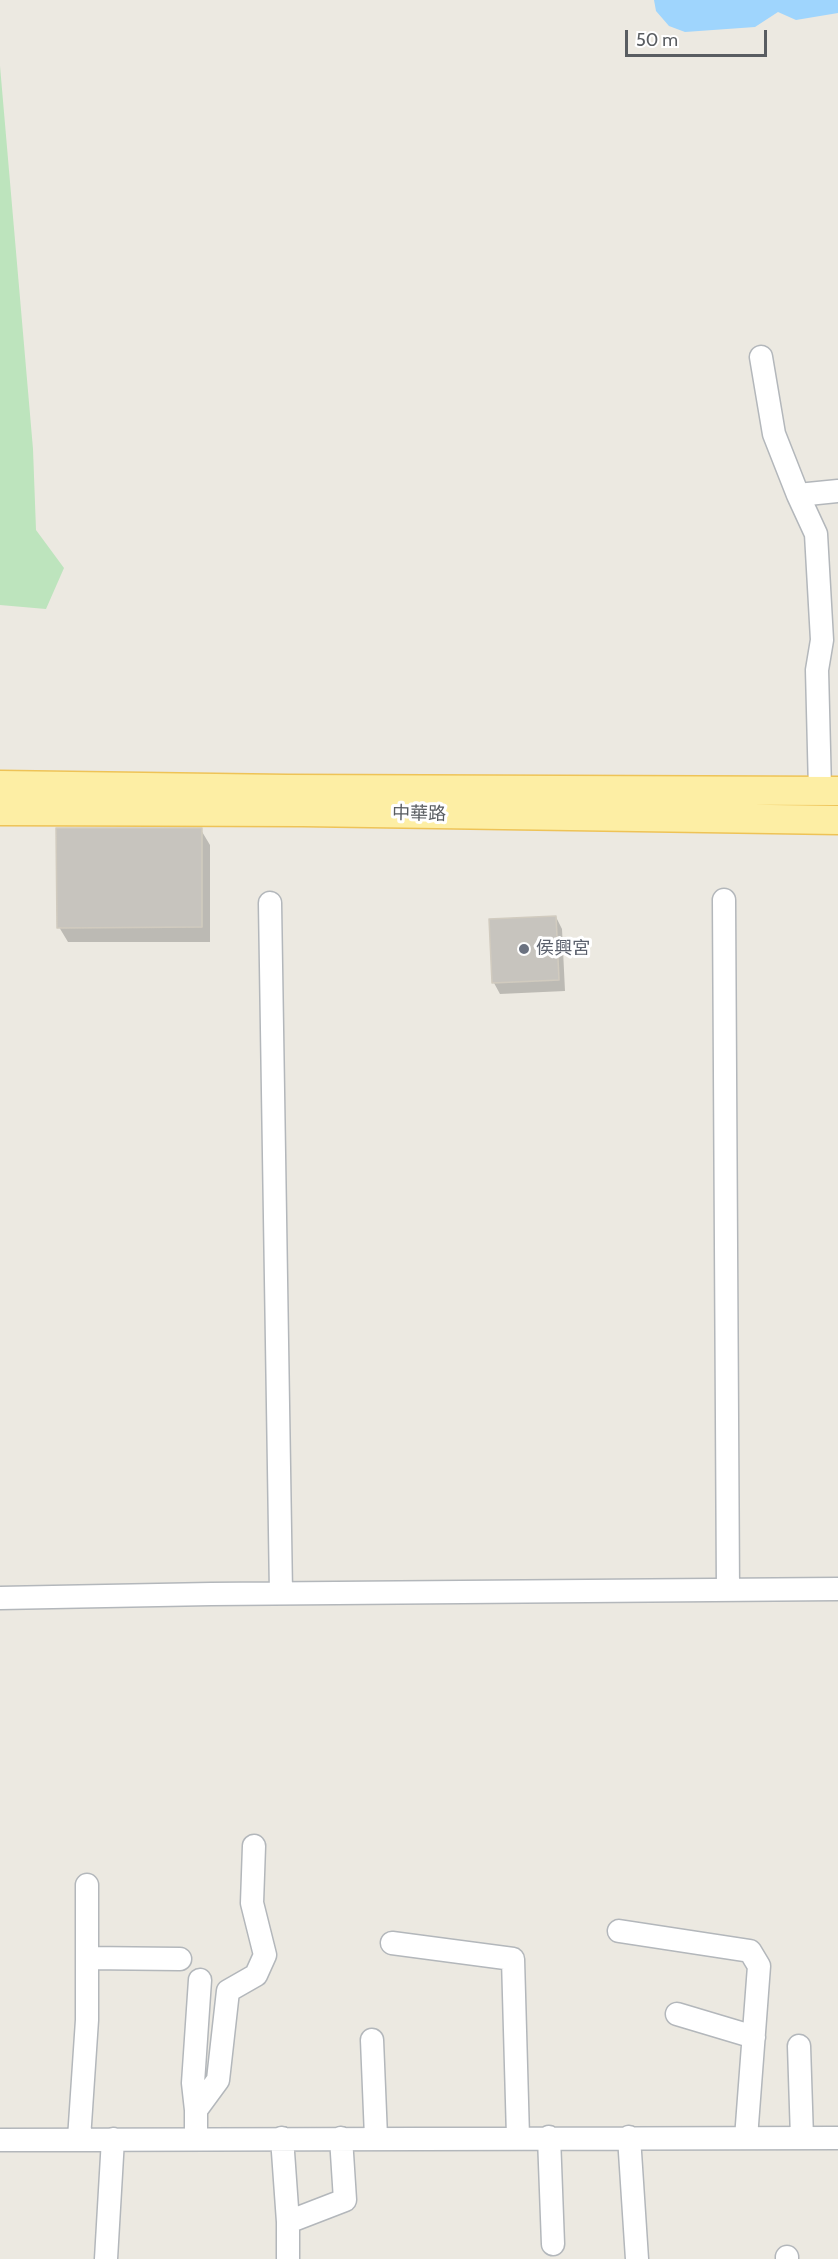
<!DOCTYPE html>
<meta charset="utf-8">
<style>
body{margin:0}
#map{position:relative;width:838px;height:2259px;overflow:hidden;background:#ece9e1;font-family:Cabin,sans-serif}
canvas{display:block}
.scale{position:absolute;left:625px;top:30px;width:142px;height:27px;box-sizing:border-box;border:3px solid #595d61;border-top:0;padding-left:8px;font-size:18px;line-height:21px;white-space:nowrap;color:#595d61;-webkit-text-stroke:4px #fff;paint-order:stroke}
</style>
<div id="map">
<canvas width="838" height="2259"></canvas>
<div class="scale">50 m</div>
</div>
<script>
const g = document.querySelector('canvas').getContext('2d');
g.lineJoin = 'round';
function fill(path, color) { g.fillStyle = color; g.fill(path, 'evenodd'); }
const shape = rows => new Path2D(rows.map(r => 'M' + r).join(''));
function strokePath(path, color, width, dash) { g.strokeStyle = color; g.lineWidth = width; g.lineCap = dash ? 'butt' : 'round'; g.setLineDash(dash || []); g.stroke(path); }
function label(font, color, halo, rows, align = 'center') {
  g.font = font + ' Cabin,"Noto Sans TC",sans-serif'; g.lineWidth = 6; g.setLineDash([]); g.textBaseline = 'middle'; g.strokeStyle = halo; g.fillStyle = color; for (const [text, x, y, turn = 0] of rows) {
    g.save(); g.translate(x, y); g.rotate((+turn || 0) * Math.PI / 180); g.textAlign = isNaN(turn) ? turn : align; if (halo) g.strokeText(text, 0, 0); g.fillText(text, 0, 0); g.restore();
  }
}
const green = shape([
 [0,66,33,449,36,530,64,568,46,609,0,605]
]);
const water = shape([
 [654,0,838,0,838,13,796,20,778,12,755,27,685,32,669,26,656,11]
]);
const shadow = shape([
 [201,830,210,845,210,942,68,942,59,927],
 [556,917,562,929,565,991,500,994,494,983]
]);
const building = shape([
 [56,828,202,828,202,927,57,928,56,828],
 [556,916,559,980,492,983,489,919,556,916]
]);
const minor = shape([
 [761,357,774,434,798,495],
 [820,790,817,670,822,640,816,534,798,495,838,491],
 [724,900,728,1590],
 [270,903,281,1593],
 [0,1598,211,1594,838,1589],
 [619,1931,750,1951,759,1966,746,2138],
 [392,1943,513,1959,518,2137],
 [87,1958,180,1959],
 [677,2014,754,2037],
 [372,2040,376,2137],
 [799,2046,802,2138],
 [196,2110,193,2083,200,1980],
 [196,2137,196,2110,218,2080,228,1991,256,1975,265,1955,252,1903,254,1846],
 [549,2137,553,2244],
 [629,2137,637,2259],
 [282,2138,288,2222],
 [79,2139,87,2020,87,1885],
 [0,2140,838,2138],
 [787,2257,787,2259],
 [106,2259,113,2139],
 [288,2259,288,2222,345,2200,341,2138]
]);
const major = shape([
 [0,785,287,789,838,791],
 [0,811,303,812,838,820]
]);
const markers = [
 [524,949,6,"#6b7280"]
];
const streetNames = [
 ["中華路",419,814,1]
];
const worshipNames = [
 ["侯興宮",536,949]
];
fill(green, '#bde4bd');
fill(water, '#9fd5fd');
fill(shadow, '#0003');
fill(building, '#c7c4be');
strokePath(building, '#d1cbbf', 1.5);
strokePath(minor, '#b3b7bb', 25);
strokePath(major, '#eec357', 31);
strokePath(minor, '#fff', 22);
strokePath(major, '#fdeea4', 28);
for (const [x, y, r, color] of markers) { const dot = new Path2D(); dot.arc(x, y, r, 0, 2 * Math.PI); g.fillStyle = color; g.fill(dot); strokePath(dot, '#fff', 2); }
label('18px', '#595d61', '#fff', streetNames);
label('18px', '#5b616d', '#fff', worshipNames, 'left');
</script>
